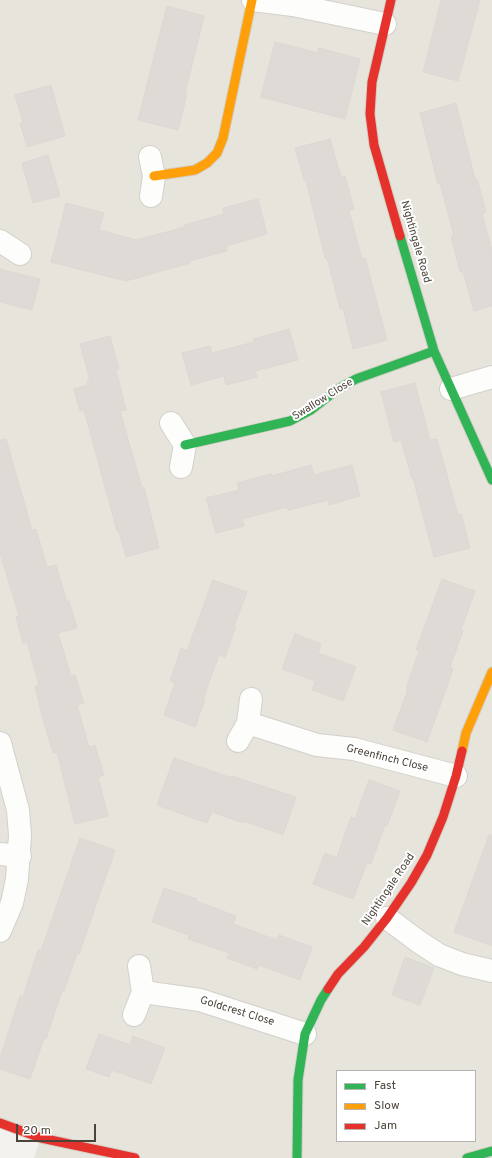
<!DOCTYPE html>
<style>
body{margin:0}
#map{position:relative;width:492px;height:1158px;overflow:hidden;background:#f4f2ee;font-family:Overpass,sans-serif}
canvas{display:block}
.legend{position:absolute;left:336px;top:1070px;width:140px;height:72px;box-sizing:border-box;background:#fff;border:1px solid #b7b4b0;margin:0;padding:5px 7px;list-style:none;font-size:12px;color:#4b4439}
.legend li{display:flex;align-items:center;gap:8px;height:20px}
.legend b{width:20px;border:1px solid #b7b4b0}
.scale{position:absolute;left:16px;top:1124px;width:80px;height:18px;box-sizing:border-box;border:2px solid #4b4439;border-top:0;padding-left:5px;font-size:12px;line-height:14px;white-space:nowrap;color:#4b4439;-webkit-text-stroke:3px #fff;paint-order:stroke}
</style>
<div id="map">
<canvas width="492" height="1158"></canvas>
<ul class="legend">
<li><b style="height:5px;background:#30b455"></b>Fast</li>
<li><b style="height:5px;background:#ff9f0a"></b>Slow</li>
<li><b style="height:5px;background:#e5322d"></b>Jam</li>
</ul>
<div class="scale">20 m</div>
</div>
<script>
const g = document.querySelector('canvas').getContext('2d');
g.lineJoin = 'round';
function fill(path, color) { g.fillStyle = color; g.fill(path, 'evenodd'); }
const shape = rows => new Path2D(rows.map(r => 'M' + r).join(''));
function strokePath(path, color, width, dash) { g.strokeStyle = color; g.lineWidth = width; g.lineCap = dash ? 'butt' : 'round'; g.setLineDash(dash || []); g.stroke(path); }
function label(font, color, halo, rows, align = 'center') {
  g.font = font + ' Overpass,sans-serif'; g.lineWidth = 4; g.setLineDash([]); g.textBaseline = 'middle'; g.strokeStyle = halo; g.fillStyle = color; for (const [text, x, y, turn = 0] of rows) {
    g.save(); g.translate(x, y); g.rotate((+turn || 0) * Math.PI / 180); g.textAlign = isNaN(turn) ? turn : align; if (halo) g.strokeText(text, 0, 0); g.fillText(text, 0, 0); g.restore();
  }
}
const residential = shape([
 [0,0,492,0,492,1158,34,1158,41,1138,0,1123],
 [337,1071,475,1071,475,1141,337,1141]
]);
const building = shape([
 [441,0,480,0,458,81,423,72,441,0],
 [167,6,204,16,185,94,187,94,178,130,138,120,167,6],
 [275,42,318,53,319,48,360,59,345,119,261,97,275,42],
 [51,85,65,136,27,147,20,123,23,122,15,95,51,85],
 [456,103,475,179,477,179,486,212,482,214,492,250,492,306,474,311,463,271,460,272,451,236,454,236,440,183,438,184,420,113,456,103],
 [330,139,341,177,345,176,354,209,349,211,362,259,365,258,387,340,353,349,343,308,340,309,327,258,325,258,306,180,304,180,295,148,330,139],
 [48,155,60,196,33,203,22,163,48,155],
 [258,199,267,234,226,246,227,251,189,261,190,263,126,281,51,262,66,203,104,213,99,230,137,240,185,227,184,225,224,214,223,208,258,199],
 [0,269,40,279,32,310,0,302,0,269],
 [289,329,298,360,255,371,257,377,226,385,224,376,191,385,182,353,210,346,212,353,254,342,253,339,289,329],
 [110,336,119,369,116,370,126,410,120,411,142,488,144,487,159,548,126,557,119,531,117,531,84,410,80,411,74,389,88,385,87,381,90,380,80,344,110,336],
 [415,383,430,440,437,439,458,515,461,514,470,548,434,557,413,478,412,479,401,440,394,442,381,392,415,383],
 [6,439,32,530,36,529,47,567,56,565,67,602,69,601,77,628,58,633,71,676,75,675,84,703,77,705,89,747,95,745,104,775,98,777,108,816,75,824,57,752,53,753,43,719,35,686,39,685,27,642,23,643,16,617,19,616,0,553,0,440,6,439],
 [311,465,314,475,352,465,360,496,329,505,328,500,288,510,287,507,242,519,244,526,216,533,206,498,239,490,237,483,271,474,272,476,311,465],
 [442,579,475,591,461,630,463,631,450,667,453,669,427,742,393,730,408,689,406,689,419,651,416,650,442,579],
 [213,580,247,592,234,626,236,626,225,657,219,655,203,699,205,699,195,727,164,715,175,683,170,681,181,648,187,651,213,580],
 [295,634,321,644,318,653,356,667,343,701,312,690,315,681,282,669,295,634],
 [174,758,232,778,232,776,296,797,283,835,244,821,243,823,212,812,207,823,157,805,174,758],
 [369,780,400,791,387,826,385,825,371,864,367,863,353,899,313,884,325,853,337,857,351,817,355,819,369,780],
 [489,835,492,835,492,946,454,932,489,835],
 [80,838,115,850,79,954,77,953,64,991,62,991,46,1039,44,1038,30,1079,0,1069,0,1058,20,996,23,997,38,950,41,951,80,838],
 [164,888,197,899,196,901,236,916,233,924,277,940,279,935,312,947,300,980,259,965,257,969,227,958,229,953,188,939,189,935,152,922,164,888],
 [405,957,434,968,420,1005,392,995,405,957],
 [99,1034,130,1045,133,1036,165,1048,151,1084,112,1070,109,1077,86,1069,99,1034]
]);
const street = shape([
 [253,0,293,5,385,24],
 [150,157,154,176,151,196],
 [0,241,20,254],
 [451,389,492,377],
 [171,423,185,445,181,467],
 [248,723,317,745,354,749,456,776],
 [238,741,248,723,251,699],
 [0,743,18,810,20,835,17,879,12,903,0,931],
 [0,854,20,856],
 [387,918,419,942,439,955,462,964,492,971],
 [143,992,200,1000,305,1034],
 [134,1015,143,992,139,966]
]);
const fast = shape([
 [400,236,434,351,492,480],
 [185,445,290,421,311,410,338,389,356,379,434,351],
 [297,1158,298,1080,305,1034,321,1000,328,989],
 [467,1158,492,1151]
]);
const slow = shape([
 [154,176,195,170,207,163,217,153,223,138,252,0],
 [462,751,466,733,492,672]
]);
const jam = shape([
 [391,0,372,82,370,114,374,145,400,236],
 [328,989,338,974,364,947,387,918,411,883,427,855,443,817,456,776,462,751],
 [0,1123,41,1138,135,1158]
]);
const streetNames = [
 ["Nightingale Road",415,242,74],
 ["Swallow Close",323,400,-32],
 ["Greenfinch Close",387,759,14],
 ["Nightingale Road",389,890,-56],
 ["Goldcrest Close",237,1012,17]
];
fill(residential, '#e7e4dc');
fill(building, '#dedbd6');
strokePath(building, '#dcd9d4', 1);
strokePath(street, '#d2d0cb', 24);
strokePath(fast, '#d3cfc5', 11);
strokePath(slow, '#d3cfc5', 11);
strokePath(jam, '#d3cfc5', 11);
strokePath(street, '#fdfdfc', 22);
strokePath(fast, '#30b455', 9);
strokePath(slow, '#ff9f0a', 9);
strokePath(jam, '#e5322d', 9);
label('11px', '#4b4439', '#fff', streetNames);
</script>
